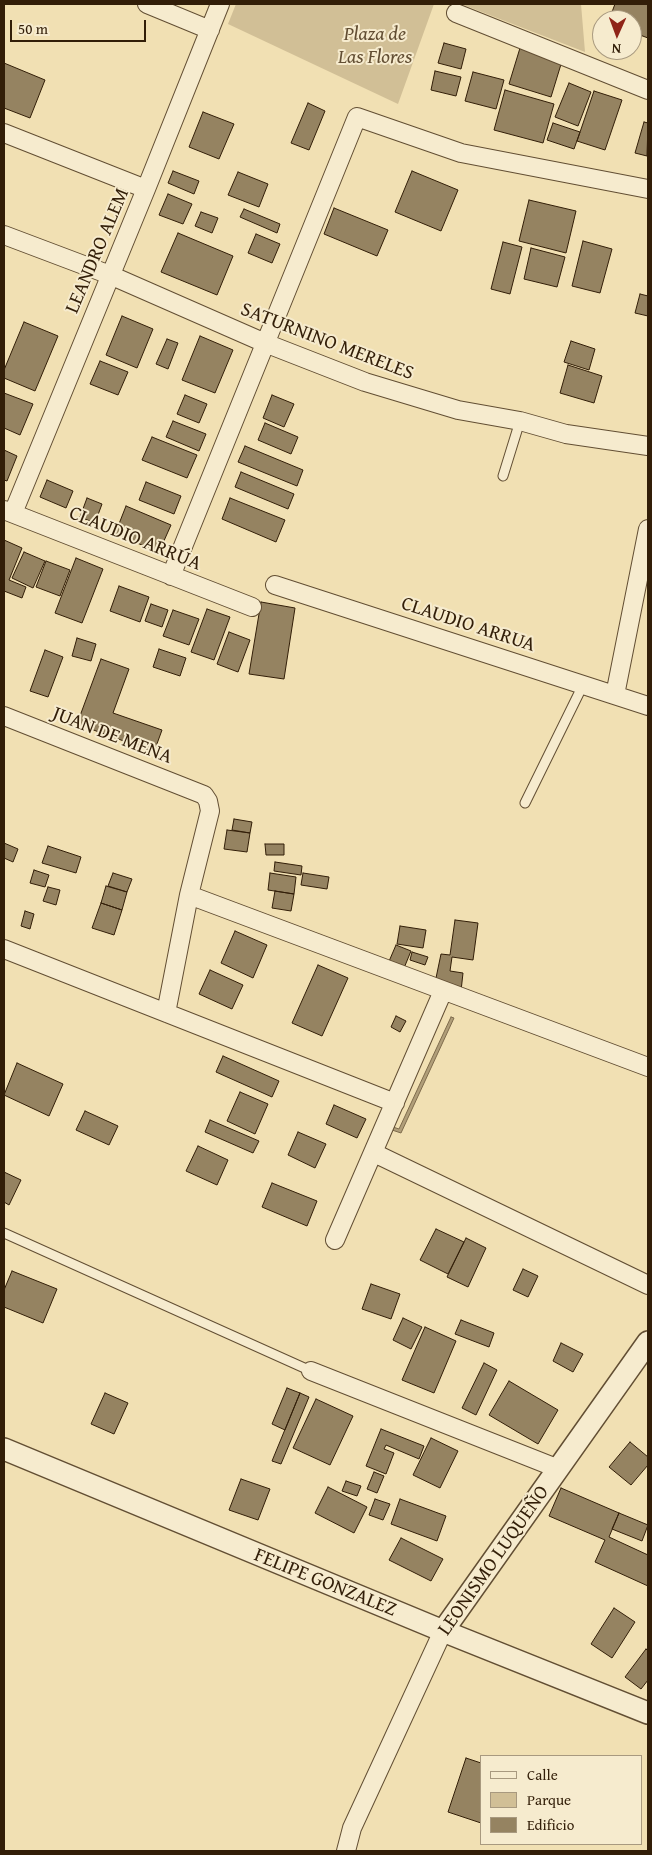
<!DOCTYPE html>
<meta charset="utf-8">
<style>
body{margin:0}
#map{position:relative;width:652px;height:1855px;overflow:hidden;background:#f1e0b3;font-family:"Gentium Book Plus",serif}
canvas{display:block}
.frame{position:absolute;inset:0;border:5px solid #321e08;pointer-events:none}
.legend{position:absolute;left:480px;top:1755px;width:162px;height:90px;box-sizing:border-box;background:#f6ebce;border:1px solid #a8997f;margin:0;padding:6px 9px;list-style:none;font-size:15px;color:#321e08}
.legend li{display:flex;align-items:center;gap:10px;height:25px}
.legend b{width:25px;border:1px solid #a8997f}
.north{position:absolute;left:592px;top:10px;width:50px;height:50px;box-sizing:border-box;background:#f6ebce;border:1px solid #a8997f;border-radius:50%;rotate:182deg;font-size:14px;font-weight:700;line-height:20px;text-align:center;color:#321e08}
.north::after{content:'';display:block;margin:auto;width:18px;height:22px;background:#8f2418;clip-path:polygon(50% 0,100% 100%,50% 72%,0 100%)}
.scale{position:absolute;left:10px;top:20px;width:136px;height:22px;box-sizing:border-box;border:2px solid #321e08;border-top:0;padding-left:6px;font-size:15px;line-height:18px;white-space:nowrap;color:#321e08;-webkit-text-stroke:4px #f6ebce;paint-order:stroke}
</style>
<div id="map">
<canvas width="652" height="1855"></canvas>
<div class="frame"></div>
<ul class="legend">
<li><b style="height:6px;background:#f6ebce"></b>Calle</li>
<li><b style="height:14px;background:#d1bf96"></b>Parque</li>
<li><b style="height:14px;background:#958361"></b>Edificio</li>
</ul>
<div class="north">N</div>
<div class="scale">50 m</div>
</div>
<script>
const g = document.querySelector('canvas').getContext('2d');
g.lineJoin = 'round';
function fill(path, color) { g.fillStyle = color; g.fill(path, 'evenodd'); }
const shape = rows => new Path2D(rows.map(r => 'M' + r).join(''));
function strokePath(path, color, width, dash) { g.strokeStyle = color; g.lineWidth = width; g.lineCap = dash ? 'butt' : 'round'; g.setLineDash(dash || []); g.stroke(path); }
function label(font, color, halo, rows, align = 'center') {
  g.font = font + ' "Gentium Book Plus",serif'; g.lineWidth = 4; g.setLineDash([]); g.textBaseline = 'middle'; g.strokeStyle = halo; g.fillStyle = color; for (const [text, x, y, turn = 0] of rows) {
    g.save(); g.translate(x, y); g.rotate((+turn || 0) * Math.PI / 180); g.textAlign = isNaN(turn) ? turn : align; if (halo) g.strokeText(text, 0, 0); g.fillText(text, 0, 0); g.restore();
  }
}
const green = shape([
 [236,4,434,4,398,104,228,24],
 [461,4,581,4,585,52]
]);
const water = shape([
 [451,1017,454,1018,401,1133,392,1130,393,1127,399,1129,451,1017]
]);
const building = shape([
 [615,4,648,4,648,38,632,32,632,20,609,20,615,4],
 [444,43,466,49,461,69,438,63,444,43],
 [520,48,562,61,551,97,509,84,520,48],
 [4,63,45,80,30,118,4,108,4,63],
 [435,71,461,77,456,96,431,90,435,71],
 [473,72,504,80,496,109,465,101,473,72],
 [569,83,591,92,578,126,555,117,569,83],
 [505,90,554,104,543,143,494,130,505,90],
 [594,91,622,100,605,150,577,141,594,91],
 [308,103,325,111,309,150,291,143,308,103],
 [203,112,234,124,219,159,189,147,203,112],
 [644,122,648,123,647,156,635,153,644,122],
 [553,123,580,132,574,149,547,140,553,123],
 [173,171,199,181,194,194,168,183,173,171],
 [412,171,458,190,441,231,395,212,412,171],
 [238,172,268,184,259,207,228,195,238,172],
 [168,194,192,204,183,224,159,215,168,194],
 [529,200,576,211,566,253,519,241,529,200],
 [334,208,388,230,377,256,324,234,334,208],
 [244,209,280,224,277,233,240,217,244,209],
 [201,212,218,218,212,233,195,226,201,212],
 [178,233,233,256,217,295,161,272,178,233],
 [256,234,280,244,272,263,248,253,256,234],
 [583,241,612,249,600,293,572,286,583,241],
 [503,242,522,247,510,294,491,289,503,242],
 [531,248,565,257,557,287,524,279,531,248],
 [640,294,648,296,648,316,635,313,640,294],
 [122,316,153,329,137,368,106,355,122,316],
 [24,322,58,336,35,391,4,378,4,370,24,322],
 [200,336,233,350,215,393,182,380,200,336],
 [167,339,178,343,168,369,156,364,167,339],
 [571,341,595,349,589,370,564,362,571,341],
 [100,361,128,372,118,395,90,384,100,361],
 [568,365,602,376,594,403,560,393,568,365],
 [4,393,33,404,20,435,4,428,4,393],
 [185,395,207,404,199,423,177,414,185,395],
 [272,395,294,404,284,427,263,418,272,395],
 [173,421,206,434,199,451,166,437,173,421],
 [265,423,298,437,291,454,258,440,265,423],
 [152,437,197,455,187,478,142,460,152,437],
 [245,446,303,470,297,486,238,462,245,446],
 [4,450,17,456,7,481,4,480,4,450],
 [241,472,294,494,288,509,235,487,241,472],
 [47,480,73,491,66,508,40,497,47,480],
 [146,482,181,496,174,514,139,500,146,482],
 [87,498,102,504,95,523,80,517,87,498],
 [230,498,285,520,276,542,222,519,230,498],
 [126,506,171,525,159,552,115,534,126,506],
 [4,540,22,548,9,580,26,587,22,598,4,591,4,593,4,540],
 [24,552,45,561,33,588,12,578,24,552],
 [76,558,103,569,82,623,55,613,76,558],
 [46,561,70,570,60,596,36,587,46,561],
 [119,586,149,597,140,622,110,611,119,586],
 [261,602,295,608,284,679,249,674,261,602],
 [151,604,168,610,162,627,145,621,151,604],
 [207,609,230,617,214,660,191,652,207,609],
 [173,610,199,619,189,645,163,636,173,610],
 [229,632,250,640,238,672,217,664,229,632],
 [77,638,96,644,91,661,72,656,77,638],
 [159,649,186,658,180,676,153,667,159,649],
 [45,650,63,657,48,697,30,691,45,650],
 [101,659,129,669,113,713,162,730,154,752,77,724,101,659],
 [234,819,252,822,250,833,232,830,234,819],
 [227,830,250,833,247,852,224,849,227,830],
 [4,843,18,849,13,862,4,858,4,843],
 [265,844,284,844,284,855,266,855,265,844],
 [48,846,81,857,76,873,42,863,48,846],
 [275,862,302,866,301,875,274,871,275,862],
 [34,870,49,875,45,887,30,883,34,870],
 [113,873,132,879,127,892,108,886,113,873],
 [270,873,296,877,294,894,268,890,270,873],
 [303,873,329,877,327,889,301,885,303,873],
 [106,886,127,892,122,910,101,903,106,886],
 [48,887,60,890,56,905,43,901,48,887],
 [275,891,294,894,291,911,272,908,275,891],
 [101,903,122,910,114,935,92,928,101,903],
 [25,911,34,914,30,929,21,926,25,911],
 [455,920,478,923,473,960,452,957,450,971,463,973,461,991,436,978,441,954,450,955,455,920],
 [400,926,426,930,423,948,397,944,400,926],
 [235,931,267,945,253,978,221,963,235,931],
 [396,945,411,951,402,973,387,966,396,945],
 [412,952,428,957,425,965,410,960,412,952],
 [318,965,348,978,322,1036,292,1023,318,965],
 [210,970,243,985,232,1009,199,994,210,970],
 [396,1016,406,1021,400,1032,391,1027,396,1016],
 [223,1056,279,1081,272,1097,216,1072,223,1056],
 [17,1063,63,1084,49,1116,4,1095,17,1063],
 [240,1092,268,1104,255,1134,227,1121,240,1092],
 [334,1105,366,1119,357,1138,326,1124,334,1105],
 [85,1111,118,1126,109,1145,76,1130,85,1111],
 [210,1120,259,1141,253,1153,205,1132,210,1120],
 [298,1132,326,1144,315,1168,288,1155,298,1132],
 [198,1146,228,1160,217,1185,186,1171,198,1146],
 [4,1172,21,1180,9,1205,4,1202,4,1172],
 [272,1183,317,1201,307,1226,262,1207,272,1183],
 [436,1229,464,1242,448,1274,420,1260,436,1229],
 [466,1238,486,1248,468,1287,447,1277,466,1238],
 [523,1269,538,1276,528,1297,513,1290,523,1269],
 [12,1271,57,1289,43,1323,4,1307,4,1290,12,1271],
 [371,1284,400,1294,391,1319,362,1309,371,1284],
 [403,1318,422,1327,411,1349,393,1340,403,1318],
 [461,1320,494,1333,489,1347,455,1334,461,1320],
 [425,1327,456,1341,434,1393,402,1380,425,1327],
 [561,1343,583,1354,573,1372,553,1361,561,1343],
 [484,1363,497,1370,476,1415,462,1408,484,1363],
 [509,1381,558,1410,538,1444,489,1415,509,1381],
 [287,1388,300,1393,285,1430,272,1424,287,1388],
 [105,1393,128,1403,114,1434,91,1424,105,1393],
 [300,1393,309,1397,281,1464,272,1461,300,1393],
 [316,1399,353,1416,330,1465,293,1448,316,1399],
 [381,1429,424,1446,419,1459,386,1445,384,1449,394,1453,386,1474,366,1466,381,1429],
 [431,1438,458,1451,440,1488,413,1475,431,1438],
 [630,1442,648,1457,648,1465,631,1485,609,1467,630,1442],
 [374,1472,384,1476,377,1493,367,1489,374,1472],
 [241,1479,270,1489,258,1520,229,1510,241,1479],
 [346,1481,361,1486,357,1496,342,1491,346,1481],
 [328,1487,367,1507,354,1533,315,1513,328,1487],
 [561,1488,619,1513,609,1537,648,1555,648,1586,595,1562,605,1540,549,1516,561,1488],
 [375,1499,390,1504,383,1520,369,1515,375,1499],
 [400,1499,446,1516,437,1541,391,1524,400,1499],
 [619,1513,648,1525,642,1541,612,1529,619,1513],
 [401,1538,443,1559,431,1581,389,1560,401,1538],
 [614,1608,635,1622,612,1658,591,1644,614,1608],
 [646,1649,648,1651,648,1680,641,1689,625,1677,646,1649],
 [466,1758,481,1763,481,1823,448,1812,466,1758]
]);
const service = shape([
 [503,476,520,421],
 [525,803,583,685],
 [4,1233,311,1371]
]);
const minor = shape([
 [147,4,210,30],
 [456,13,648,90],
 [4,133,146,189],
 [4,235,110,275,265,343,365,382,458,410,520,421,566,434,648,446],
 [4,510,252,607],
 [13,513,146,189,220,4],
 [171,576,357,117,461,153,648,189],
 [275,585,648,706],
 [615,695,648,529],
 [4,716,204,795,208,801,210,811,189,895,166,1013],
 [189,895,648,1067],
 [4,949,395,1103],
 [374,1153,648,1285],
 [335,1240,443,991],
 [311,1371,559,1469],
 [346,1851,352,1828,443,1631]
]);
const tertiary = shape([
 [4,1449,443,1631,648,1713],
 [443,1631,648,1342]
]);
const parkNames = [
 ["Plaza de",375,35],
 ["Las Flores",375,58]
];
const streetNames = [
 ["LEANDRO ALEM",98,251,-67],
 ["SATURNINO MERELES",327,342,21],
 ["CLAUDIO ARRÚA",135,539,22],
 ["CLAUDIO ARRUA",468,625,18],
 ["JUAN DE MENA",112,736,21],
 ["LEONISMO LUQUEÑO",494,1561,-55],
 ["FELIPE GONZALEZ",325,1583,22]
];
fill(green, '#d1bf96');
fill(water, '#b09e79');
strokePath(water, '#7e6b4c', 1);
fill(building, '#958361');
strokePath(building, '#321e08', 1);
strokePath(service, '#624e33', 11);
strokePath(minor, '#624e33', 20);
strokePath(tertiary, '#624e33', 24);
strokePath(service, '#f6ebce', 9);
strokePath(minor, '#f6ebce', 18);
strokePath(tertiary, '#f6ebce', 21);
label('italic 20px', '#624e33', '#f6ebce', parkNames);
label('20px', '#321e08', '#f6ebce', streetNames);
</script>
